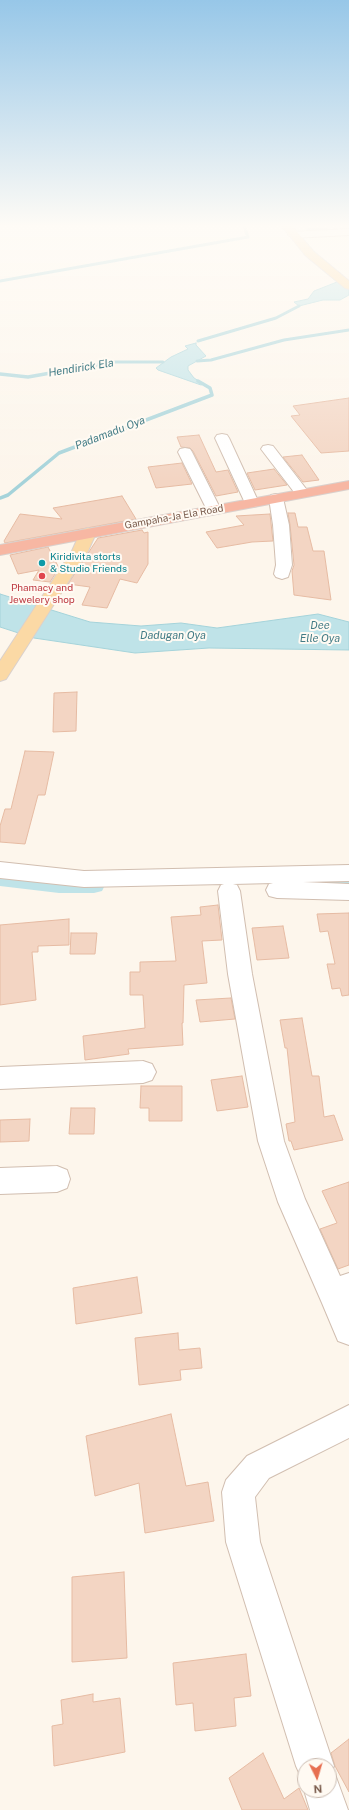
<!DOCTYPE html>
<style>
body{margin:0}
#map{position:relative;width:349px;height:1810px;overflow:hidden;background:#fdf6ec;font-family:"Public Sans",sans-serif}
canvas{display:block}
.north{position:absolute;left:297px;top:1758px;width:40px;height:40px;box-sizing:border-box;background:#fffaf3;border:1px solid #cabbb1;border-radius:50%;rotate:175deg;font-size:11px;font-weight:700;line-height:16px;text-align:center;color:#7a5c4d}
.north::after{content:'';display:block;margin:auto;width:14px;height:18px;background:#e76f51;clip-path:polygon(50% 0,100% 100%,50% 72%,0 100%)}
</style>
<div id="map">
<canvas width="349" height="1810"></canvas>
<div class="north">N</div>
</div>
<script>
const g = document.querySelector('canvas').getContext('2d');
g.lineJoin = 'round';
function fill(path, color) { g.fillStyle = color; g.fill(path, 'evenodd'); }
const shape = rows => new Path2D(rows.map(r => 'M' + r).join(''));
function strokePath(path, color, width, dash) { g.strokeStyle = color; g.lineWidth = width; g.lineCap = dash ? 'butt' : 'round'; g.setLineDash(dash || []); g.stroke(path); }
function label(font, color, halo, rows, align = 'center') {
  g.font = font + ' "Public Sans",sans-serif'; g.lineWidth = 4; g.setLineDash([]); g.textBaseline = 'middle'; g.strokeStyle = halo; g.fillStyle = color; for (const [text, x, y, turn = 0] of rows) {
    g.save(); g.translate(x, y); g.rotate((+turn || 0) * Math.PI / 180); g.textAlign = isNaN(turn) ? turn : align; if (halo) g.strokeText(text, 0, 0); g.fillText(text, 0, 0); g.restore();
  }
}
const water = shape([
 [337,282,341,285,349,283,349,295,340,300,323,300,299,306,294,302,308,299,314,291,337,282],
 [196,343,196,345,206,356,188,366,188,370,194,378,204,384,201,385,158,370,156,368,171,357,188,349,185,346,196,343],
 [0,594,90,622,141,626,181,623,217,628,318,614,349,622,349,650,209,648,135,653,34,638,0,627,0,594]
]);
const streamFar1 = shape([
 [307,230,327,230],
 [0,281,248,237,244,226],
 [198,341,276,318,299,306],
 [197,361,211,360,284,340,349,330],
 [101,364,114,362,163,362]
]);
const stream = shape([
 [0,374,28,377,107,363],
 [0,498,8,495,59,453,212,395,210,388,198,381]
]);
const canal = shape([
 [0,870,59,877,94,877,102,879,105,885,102,891,94,893,59,893,0,886,0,870],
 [295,874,349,876,349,892,295,890,287,888,284,882,287,876,295,874]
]);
const building = shape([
 [349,398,349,451,321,453,291,416,300,415,293,406,349,398],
 [199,435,216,472,228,470,238,492,216,496,193,451,190,448,181,447,177,437,199,435],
 [302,455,319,480,303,482,283,457,302,455],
 [182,463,192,484,156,488,148,467,182,463],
 [274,469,287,485,255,490,247,473,274,469],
 [122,496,136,519,5,543,4,541,20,514,62,519,53,508,122,496],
 [288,513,295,513,298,527,307,527,313,551,324,551,331,600,294,595,292,571,294,565,290,525,288,513],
 [270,514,273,541,252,542,217,548,206,532,244,525,236,516,270,514],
 [142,530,144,533,148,532,148,564,137,583,120,579,107,608,82,605,90,587,68,584,98,538,142,530],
 [48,547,59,568,50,582,33,580,39,570,18,574,10,555,48,547],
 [77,692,76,731,53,732,54,693,77,692],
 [25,751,54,752,45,795,38,795,25,844,0,842,0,826,5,809,11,809,25,751],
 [218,905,222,940,202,941,207,983,184,985,183,1023,182,1023,183,1045,128,1049,129,1054,85,1060,83,1036,145,1028,143,995,130,995,130,972,140,972,140,962,176,961,171,917,201,915,200,907,218,905],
 [349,913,349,995,342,996,340,988,332,989,327,964,335,964,328,931,320,932,317,914,349,913],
 [69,919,69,945,38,946,38,952,32,952,36,1000,0,1005,0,925,69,919],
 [283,926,289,958,257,960,252,928,283,926],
 [71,933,97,933,95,954,70,954,71,933],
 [231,998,235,1019,200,1022,196,1000,231,998],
 [302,1018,312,1076,319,1076,324,1117,334,1115,343,1140,294,1150,291,1141,289,1141,286,1124,295,1122,287,1048,285,1048,280,1020,302,1018],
 [242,1076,248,1107,217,1111,211,1080,242,1076],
 [141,1086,182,1086,182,1121,149,1121,149,1108,140,1108,141,1086],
 [71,1108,95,1108,94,1134,69,1134,71,1108],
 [30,1119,29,1141,0,1142,0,1120,30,1119],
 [349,1182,349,1265,338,1269,320,1229,337,1223,322,1191,349,1182],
 [137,1277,142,1313,76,1324,73,1288,137,1277],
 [178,1333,179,1350,200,1348,202,1368,180,1370,181,1380,139,1385,135,1338,178,1333],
 [171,1414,186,1486,208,1482,214,1521,145,1533,139,1483,95,1496,86,1436,171,1414],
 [124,1572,127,1658,72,1662,72,1577,124,1572],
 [246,1654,251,1696,234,1698,236,1726,195,1731,193,1703,176,1705,173,1663,246,1654],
 [93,1694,93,1702,120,1698,125,1752,54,1766,52,1726,63,1724,61,1700,93,1694],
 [349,1739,349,1792,335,1766,331,1753,349,1739],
 [263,1753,284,1799,299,1788,308,1810,242,1810,229,1778,263,1753]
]);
const minor = shape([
 [349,229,349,235,293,238,288,235,293,232,349,229],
 [222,434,227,435,229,438,259,503,257,506,252,507,247,506,245,503,215,438,217,435,222,434],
 [268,445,273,446,307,490,309,493,307,496,302,497,297,496,261,449,263,446,268,445],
 [185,448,190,449,192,452,221,510,219,513,214,514,209,513,207,510,178,452,180,449,185,448],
 [276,494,281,495,283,498,289,525,292,565,288,577,282,579,276,577,274,574,276,565,273,525,269,498,271,495,276,494],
 [0,862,84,871,349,865,349,881,303,882,349,884,349,900,277,898,269,896,266,890,269,884,273,883,233,884,237,885,240,891,252,974,284,1141,305,1199,340,1276,349,1273,349,1345,338,1341,322,1303,278,1202,258,1141,228,974,218,891,221,885,224,884,84,887,0,878,0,862],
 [143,1061,152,1064,156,1072,152,1080,143,1083,0,1089,0,1067,143,1061],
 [57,1166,67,1170,70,1179,67,1188,57,1192,0,1194,0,1168,57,1166],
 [349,1405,349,1438,269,1478,255,1497,260,1542,334,1766,330,1774,336,1777,348,1810,310,1810,304,1790,305,1787,305,1790,329,1790,329,1766,305,1766,305,1781,302,1779,296,1766,226,1542,222,1492,226,1480,247,1456,349,1405]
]);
const major = shape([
 [282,226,292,226,313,251,349,281,349,289,345,288,305,255,282,226],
 [88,528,93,530,96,533,88,551,6,679,0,681,0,661,72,551,80,533,83,530,88,528]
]);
const highway = shape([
 [349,481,349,489,0,555,0,545,349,481]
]);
const markers = [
 [42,563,4,"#0f9aa8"],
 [42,576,4,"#e0444e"]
];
const farStreetnames = [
 ["Gampaha-Ja Ela Road",174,517,-10]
];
const farCulturenames = [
 ["Kiridivita storts",50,557],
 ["& Studio Friends",50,569]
];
const farHealthnames = [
 ["Phamacy and",42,588],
 ["Jewelery shop",42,600]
];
const farWaternames = [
 ["Hendirick Ela",81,368,-9],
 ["Padamadu Oya",110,433,-21],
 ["Dee",320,626],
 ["Elle Oya",320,639],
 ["Dadugan Oya",173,636]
];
fill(water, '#bfe3e8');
strokePath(water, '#a5d3da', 1);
strokePath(streamFar1, '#a5d3da', 3);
strokePath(stream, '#a5d3da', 3.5);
fill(canal, '#bfe3e8');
fill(building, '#f3d5c3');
strokePath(building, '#e6bba3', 1);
strokePath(minor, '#d1beb0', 2);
strokePath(major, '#dad1cd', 2);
strokePath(highway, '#dad1cd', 2);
fill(minor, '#fff');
fill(major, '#fbd9a5');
fill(highway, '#f7b7a3');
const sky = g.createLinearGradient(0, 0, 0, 480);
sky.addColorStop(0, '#97c7e8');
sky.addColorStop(0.47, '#fefbf6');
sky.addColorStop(1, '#fefbf600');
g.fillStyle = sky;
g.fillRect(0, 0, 349, 480);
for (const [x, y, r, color] of markers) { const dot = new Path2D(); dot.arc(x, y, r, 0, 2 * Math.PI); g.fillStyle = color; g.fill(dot); strokePath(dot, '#fffaf3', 1.5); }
label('10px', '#7a5c4d', '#fffaf3', farStreetnames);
label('10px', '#0d838f', '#fffaf3', farCulturenames, 'left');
label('10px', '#be3a42', '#fffaf3', farHealthnames);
label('italic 11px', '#437c86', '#fffaf3', farWaternames);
</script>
